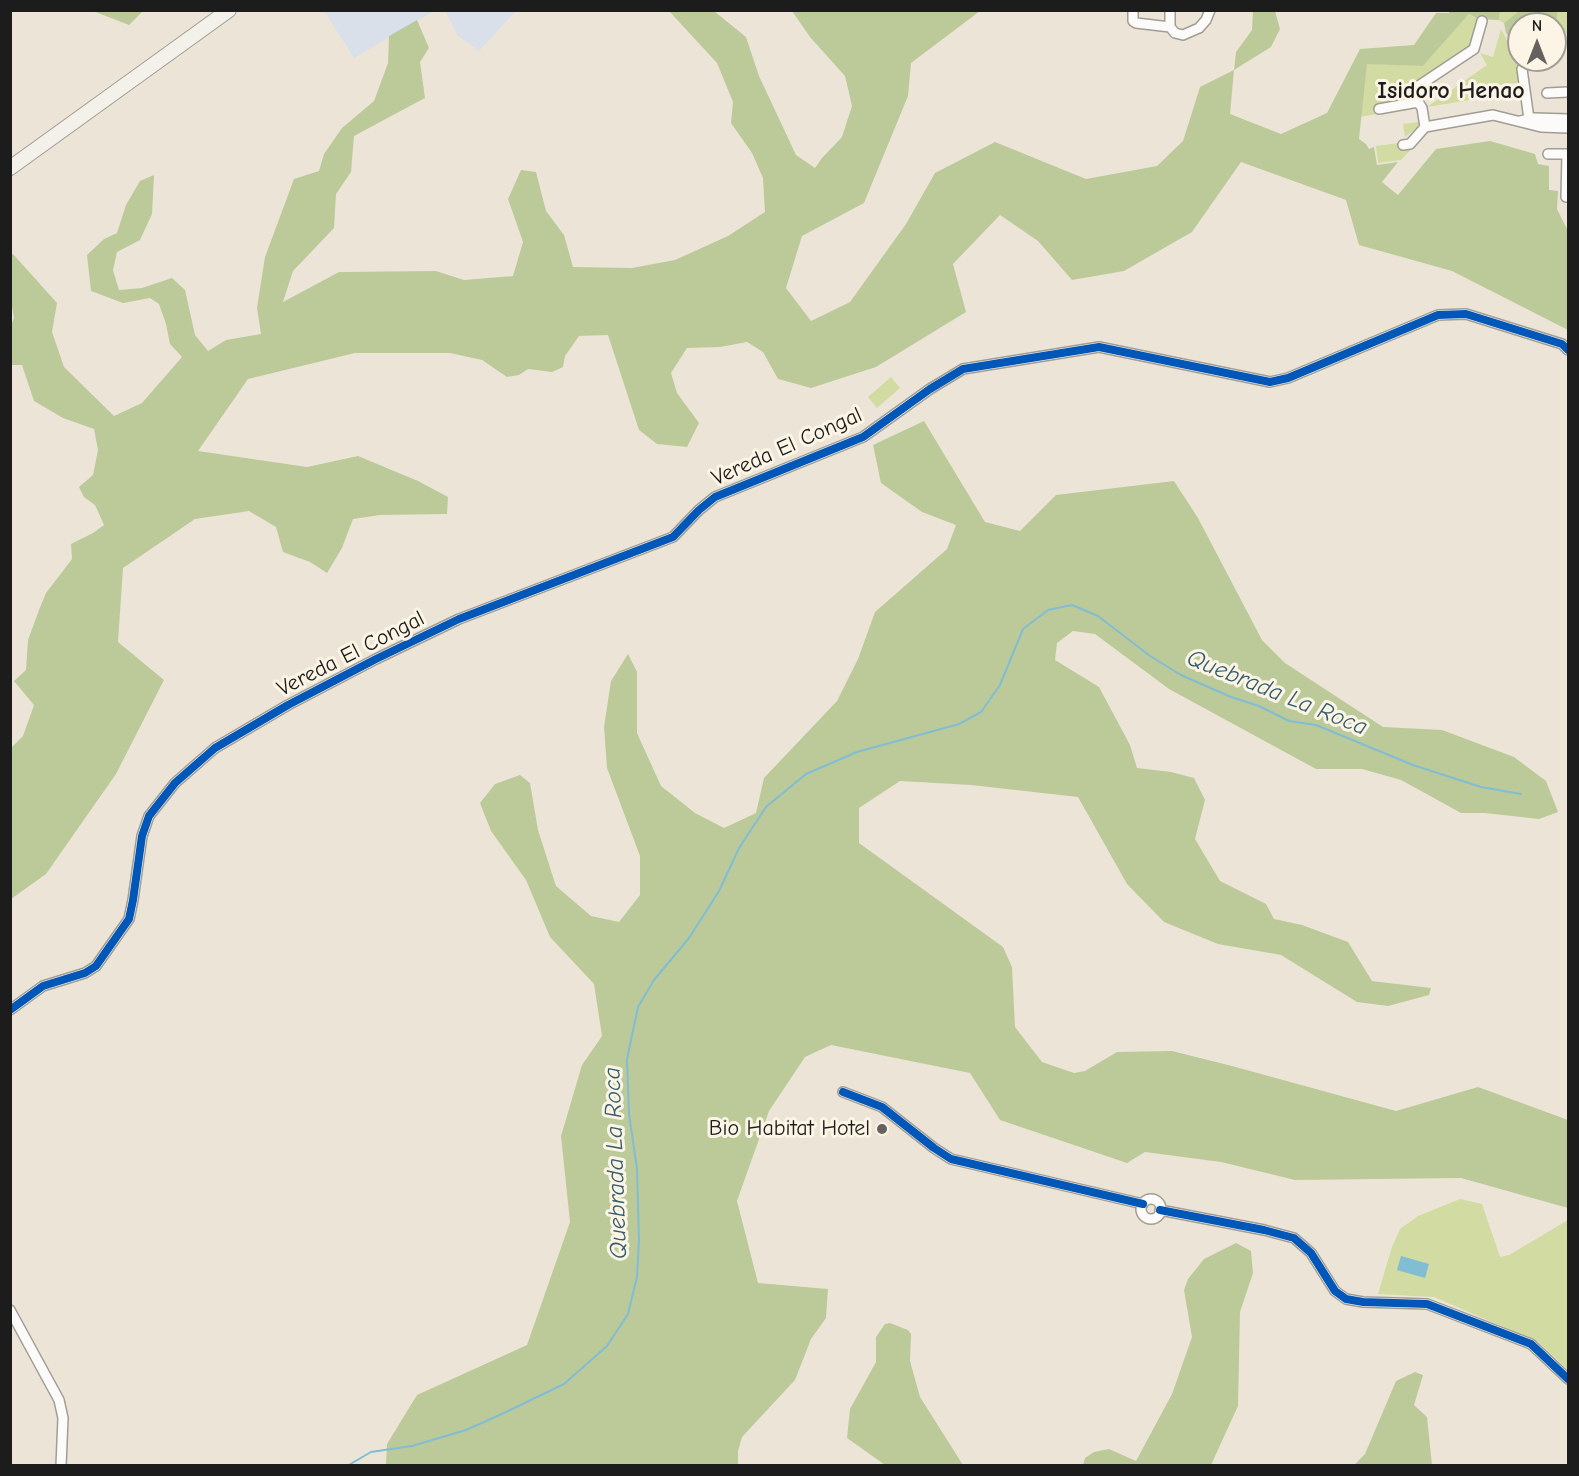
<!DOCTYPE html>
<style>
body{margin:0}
#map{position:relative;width:1579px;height:1476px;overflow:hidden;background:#ece5d7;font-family:"Comic Neue",sans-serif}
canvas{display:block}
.frame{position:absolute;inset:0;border:12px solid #1c1c1c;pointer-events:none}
.north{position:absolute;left:1507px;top:12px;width:60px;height:60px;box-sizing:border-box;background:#fcf5e5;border:2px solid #a29e95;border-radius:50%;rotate:0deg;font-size:16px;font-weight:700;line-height:24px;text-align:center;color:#1c1c1c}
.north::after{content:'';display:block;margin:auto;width:21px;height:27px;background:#65625d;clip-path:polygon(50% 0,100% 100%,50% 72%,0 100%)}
</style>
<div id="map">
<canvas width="1579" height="1476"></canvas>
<div class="frame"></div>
<div class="north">N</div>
</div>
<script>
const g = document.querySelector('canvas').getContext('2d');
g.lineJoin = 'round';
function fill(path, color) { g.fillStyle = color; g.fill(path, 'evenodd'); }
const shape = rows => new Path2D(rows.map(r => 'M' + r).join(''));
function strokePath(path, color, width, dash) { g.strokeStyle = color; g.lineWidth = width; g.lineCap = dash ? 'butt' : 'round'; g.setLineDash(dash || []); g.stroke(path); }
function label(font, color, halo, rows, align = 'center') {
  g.font = font + ' "Comic Neue",sans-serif'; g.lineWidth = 6; g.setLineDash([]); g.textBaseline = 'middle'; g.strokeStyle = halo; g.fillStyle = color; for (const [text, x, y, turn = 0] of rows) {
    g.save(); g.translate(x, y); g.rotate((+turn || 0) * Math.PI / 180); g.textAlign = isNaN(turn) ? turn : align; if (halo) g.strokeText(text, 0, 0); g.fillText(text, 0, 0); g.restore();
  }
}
const built = shape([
 [324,11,434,11,354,58],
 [445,11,516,11,479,51,458,36]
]);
const green = shape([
 [1500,11,1519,11,1504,23,1499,20],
 [1558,11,1568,11,1568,36,1560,23,1556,22],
 [1469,14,1473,17,1478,19,1471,45,1410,88,1411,100,1375,109,1376,114,1360,117,1367,63,1423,66],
 [1501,29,1519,62,1521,82,1498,86,1500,95,1427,107,1487,65,1480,53,1493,57],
 [1419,122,1417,128,1405,137,1403,124],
 [1399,143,1400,148,1413,147,1401,160,1378,163,1376,146],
 [891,377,900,388,877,408,868,397],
 [1460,1199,1482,1204,1500,1257,1509,1255,1568,1220,1568,1370,1538,1342,1434,1297,1378,1294,1392,1247,1400,1229,1418,1216]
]);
const forest = shape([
 [140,10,142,12,129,25,93,11],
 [1450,10,1500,11,1499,20,1478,19,1469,14,1423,66,1367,64,1359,139,1366,144,1369,149,1374,147,1377,165,1398,162,1382,182,1398,195,1436,149,1490,141,1535,154,1538,164,1549,166,1549,190,1558,191,1557,209,1568,231,1568,330,1452,271,1359,245,1346,200,1241,162,1192,232,1124,271,1072,280,1038,241,1000,215,953,264,966,312,876,367,811,388,778,379,763,352,747,342,720,347,687,348,671,373,677,393,699,423,687,447,657,444,639,430,608,335,579,336,565,356,563,367,552,372,528,369,519,375,507,377,482,360,450,353,355,353,248,379,198,451,307,467,358,456,418,481,448,497,447,514,380,515,353,519,342,548,327,573,310,562,283,552,276,527,249,511,195,519,123,568,118,642,164,680,116,774,46,874,11,899,11,748,23,736,34,705,14,681,26,670,28,640,39,610,46,593,72,559,71,544,93,533,104,525,95,505,84,497,79,487,93,475,98,450,94,429,63,418,34,401,22,365,11,365,11,326,14,318,10,296,10,256,13,254,57,303,52,332,64,367,114,416,142,403,182,357,170,344,166,324,159,304,150,298,123,303,91,291,87,255,104,239,117,233,126,205,140,181,154,175,152,214,140,240,117,252,113,270,119,290,142,288,172,278,185,290,195,335,208,351,226,340,261,334,257,308,265,257,294,179,319,171,324,154,342,128,374,101,388,63,389,36,417,20,429,48,420,62,425,98,354,136,351,172,336,194,334,228,293,271,283,302,339,272,436,271,464,280,513,276,523,242,508,199,521,170,536,172,546,211,564,235,573,267,632,268,675,260,728,236,765,212,763,178,752,153,731,123,733,102,717,63,669,11,714,11,746,37,759,76,796,155,815,168,822,158,842,137,852,106,845,76,810,37,792,11,980,11,911,63,908,96,864,203,802,236,786,288,811,321,850,302,906,224,935,173,995,142,1086,179,1157,166,1183,141,1200,87,1234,70,1236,52,1252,30,1253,11,1275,11,1280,29,1271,47,1234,70,1230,114,1281,134,1327,113,1360,49,1414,45,1436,13,1449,13],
 [1519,11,1519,10,1558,11,1556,22,1550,20,1549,24,1519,24,1519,39,1514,43,1506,33,1504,23],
 [924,421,985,522,1020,531,1056,495,1174,481,1198,518,1262,640,1285,663,1383,727,1442,730,1514,757,1546,781,1558,812,1539,819,1485,813,1461,813,1401,780,1362,769,1316,769,1169,689,1095,634,1073,631,1057,643,1055,660,1099,687,1130,745,1137,768,1171,772,1194,778,1205,800,1195,839,1220,881,1266,904,1274,919,1302,925,1348,942,1372,981,1431,988,1429,995,1388,1006,1357,1002,1281,955,1218,944,1164,922,1127,884,1078,797,971,785,900,781,859,808,859,843,1003,947,1012,967,1015,1027,1042,1062,1074,1073,1085,1071,1117,1052,1172,1051,1232,1066,1396,1111,1478,1087,1568,1120,1568,1208,1461,1178,1295,1180,1221,1162,1145,1152,1127,1163,1000,1120,970,1073,831,1045,805,1057,769,1111,737,1201,758,1283,828,1289,826,1318,811,1339,795,1380,742,1437,738,1451,738,1465,386,1465,387,1444,417,1395,527,1345,570,1222,561,1136,582,1065,602,1036,594,984,550,937,526,880,491,831,480,803,495,784,520,775,530,783,538,830,556,886,591,916,619,922,640,895,640,856,607,768,604,727,611,681,628,654,637,672,637,733,661,786,695,813,724,828,756,813,764,778,837,701,858,659,875,612,947,549,956,525,922,512,881,483,873,445],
 [1236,1243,1251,1251,1253,1273,1240,1312,1238,1406,1211,1465,1083,1465,1085,1458,1094,1452,1109,1449,1136,1461,1172,1394,1192,1337,1184,1290,1188,1279,1204,1259],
 [890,1323,908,1330,911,1334,910,1361,920,1397,963,1465,885,1465,847,1438,850,1409,876,1362,876,1337,885,1324],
 [1415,1372,1423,1375,1414,1405,1427,1417,1432,1465,1354,1465,1365,1454,1396,1381]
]);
const water = shape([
 [1401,1256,1429,1264,1425,1278,1397,1270]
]);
const stream = shape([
 [347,1466,371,1452,412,1446,466,1430,504,1413,564,1384,607,1346,628,1314,637,1277,639,1240,637,1169,629,1114,627,1059,638,1007,654,980,689,938,719,891,739,848,766,807,806,774,857,752,959,724,981,712,1000,685,1023,629,1048,610,1072,605,1098,616,1150,656,1181,675,1231,697,1259,706,1289,721,1316,725,1413,765,1481,787,1521,794]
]);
const minor = shape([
 [1133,10,1133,21,1136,23,1170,27,1175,33,1183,35,1199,28,1206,20,1210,10],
 [1170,10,1170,27],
 [1522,69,1529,119],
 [1547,93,1568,92],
 [1379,109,1418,102],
 [1520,121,1534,118,1568,119],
 [1425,127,1493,115,1541,127,1568,128],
 [1403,145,1410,144,1425,127,1422,108,1411,91,1474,49,1482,21],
 [1548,154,1568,154],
 [1566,197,1567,154],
 [10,1010,43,986,85,973,96,966,129,919,133,900,142,836,149,816,175,783,215,748,288,705,376,659,459,619,673,537,699,510,715,497,863,437,930,389,963,369,1099,347,1270,382,1288,378,1438,315,1466,314,1562,344,1568,350],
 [843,1092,882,1107,934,1148,951,1159,1143,1204],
 '1141 1209a10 10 0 1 1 20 0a10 10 0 1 1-20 0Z',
 [1160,1210,1264,1230,1294,1238,1311,1253,1335,1291,1346,1299,1363,1302,1427,1304,1531,1344,1568,1379],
 [10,1310,59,1400,63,1418,61,1466]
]);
const secondary = shape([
 [10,168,229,10]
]);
const cycleway = shape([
 [10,1010,43,986,85,973,96,966,129,919,133,900,142,836,149,816,175,783,215,748,288,705,376,659,459,619,673,537,699,510,715,497,863,437,930,389,963,369,1099,347,1270,382,1288,378,1438,315,1466,314,1562,344,1568,350],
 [843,1092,882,1107,934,1148,951,1159,1143,1204],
 [1160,1210,1264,1230,1294,1238,1311,1253,1335,1291,1346,1299,1363,1302,1427,1304,1531,1344,1568,1379]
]);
const markers = [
 [882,1129,6,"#65625d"]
];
const streetNames = [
 ["Vereda El Congal",787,447,-24],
 ["Vereda El Congal",351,654,-27]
];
const poiNames = [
 ["Bio Habitat Hotel",870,1129]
];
const neighbourhoodNames = [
 ["Isidoro Henao",1451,91]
];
const waterNames = [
 ["Quebrada La Roca",1277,693,22],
 ["Quebrada La Roca",616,1163,-92]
];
fill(built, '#dae0ea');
fill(green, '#d1dba2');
fill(forest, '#bcca9a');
fill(water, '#81bdd3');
strokePath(stream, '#81bdd3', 2);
strokePath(minor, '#a19d95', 12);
strokePath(secondary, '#a19d95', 16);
strokePath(minor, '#fcfbf9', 9);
strokePath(secondary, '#f4f1eb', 14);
strokePath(cycleway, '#0057b8', 8);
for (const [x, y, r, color] of markers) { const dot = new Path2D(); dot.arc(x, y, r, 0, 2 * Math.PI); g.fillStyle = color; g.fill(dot); strokePath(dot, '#fcf5e5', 2); }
label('22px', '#1c1c1c', '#fcf5e5', streetNames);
label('22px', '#1c1c1c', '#fcf5e5', poiNames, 'right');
label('bold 24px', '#1c1c1c', '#fcf5e5', neighbourhoodNames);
label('italic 24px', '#355d6d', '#fcf5e5', waterNames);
</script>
